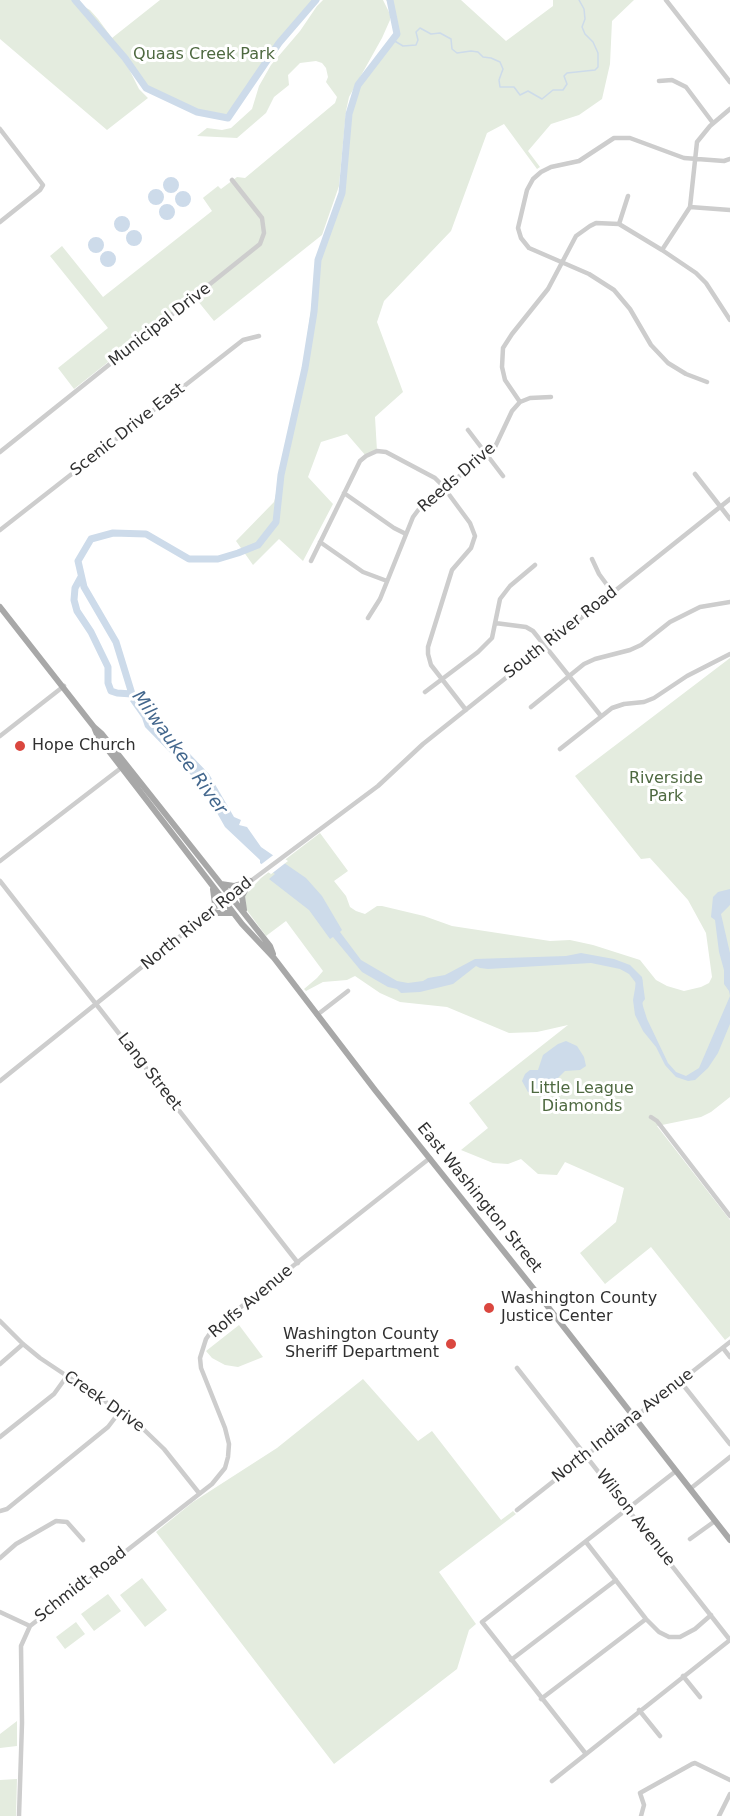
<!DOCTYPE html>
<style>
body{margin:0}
canvas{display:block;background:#fff}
</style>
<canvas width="730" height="1816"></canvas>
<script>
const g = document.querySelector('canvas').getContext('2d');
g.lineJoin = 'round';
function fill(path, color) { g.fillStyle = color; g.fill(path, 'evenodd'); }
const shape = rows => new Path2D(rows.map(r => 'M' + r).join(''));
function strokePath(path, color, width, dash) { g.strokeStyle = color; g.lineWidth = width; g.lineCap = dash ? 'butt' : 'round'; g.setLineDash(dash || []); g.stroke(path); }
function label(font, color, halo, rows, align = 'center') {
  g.font = font + ' "DejaVu Sans",sans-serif'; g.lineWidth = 6; g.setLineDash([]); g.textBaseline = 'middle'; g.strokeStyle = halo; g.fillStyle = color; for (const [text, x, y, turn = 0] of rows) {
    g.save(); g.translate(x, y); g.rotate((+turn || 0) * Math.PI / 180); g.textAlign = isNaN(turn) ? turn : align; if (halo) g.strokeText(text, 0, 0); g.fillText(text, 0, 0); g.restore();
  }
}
const green = shape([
 [0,0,73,0,90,10,98,19,112,38,160,0,316,0,279,43,228,118,197,112,146,88,124,59,139,89,148,98,107,130,0,39],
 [323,0,383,0,390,14,390,20,382,38,349,97,346,111,339,186,322,235,214,321,193,295,74,389,58,368,108,328,50,256,62,246,103,297,212,211,203,198,204,197,218,186,221,189,237,177,245,178,335,103,337,97,326,82,328,77,326,68,322,63,316,61,300,63,288,75,289,85,274,97,266,113,237,138,197,136,207,128,222,130,231,128,252,109,259,86,271,65,300,31,317,6],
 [386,0,461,0,506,41,553,6,553,0,634,0,612,21,610,64,602,99,579,115,551,124,528,151,540,167,537,169,504,124,487,133,451,231,384,301,377,322,403,392,375,417,377,451,366,456,347,434,321,442,308,477,333,504,303,561,279,539,253,565,236,541,274,502,298,401,318,260,342,193,346,138,352,99,358,85,397,34,388,2],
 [730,658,730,1097,711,1112,701,1117,657,1126,730,1220,730,1336,725,1340,651,1247,605,1284,580,1253,616,1222,624,1188,565,1162,557,1175,538,1174,521,1159,508,1164,493,1163,461,1150,488,1128,469,1103,568,1025,537,1032,509,1033,447,1007,400,1002,380,993,355,976,347,980,323,982,306,991,304,989,317,978,323,971,286,921,266,936,246,909,245,895,261,878,320,833,348,871,334,881,346,896,350,907,356,911,365,914,377,906,382,906,424,916,452,926,550,941,570,940,593,945,640,960,656,980,667,986,684,991,701,987,709,983,712,977,706,933,688,900,650,858,641,859,575,776],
 [239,1325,263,1357,238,1367,225,1365,212,1358,206,1351],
 [363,1379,418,1441,432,1431,501,1520,513,1511,516,1514,439,1572,476,1624,469,1630,457,1669,334,1764,156,1532,193,1502,277,1448],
 [142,1578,167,1610,145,1627,120,1595],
 [108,1594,121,1611,94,1631,81,1614],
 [76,1622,85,1634,65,1649,56,1637],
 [17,1721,17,1746,0,1748,0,1734],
 [17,1779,16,1816,0,1816,0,1780]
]);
const water = shape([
 '163 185a8 8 0 1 1 16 0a8 8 0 1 1-16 0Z',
 '148 197a8 8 0 1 1 16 0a8 8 0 1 1-16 0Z',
 '175 199a8 8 0 1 1 16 0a8 8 0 1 1-16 0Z',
 '159 212a8 8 0 1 1 16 0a8 8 0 1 1-16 0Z',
 '114 224a8 8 0 1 1 16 0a8 8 0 1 1-16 0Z',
 '126 238a8 8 0 1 1 16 0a8 8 0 1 1-16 0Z',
 '88 245a8 8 0 1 1 16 0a8 8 0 1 1-16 0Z',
 '100 259a8 8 0 1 1 16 0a8 8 0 1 1-16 0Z',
 [142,694,157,715,166,734,189,753,209,774,234,817,241,820,239,825,247,827,261,847,306,878,322,896,342,930,340,932,361,960,397,981,408,983,423,981,428,978,445,975,475,959,566,956,581,953,614,959,630,965,642,977,645,999,642,1003,647,1019,668,1063,676,1072,686,1076,699,1068,730,996,729,991,724,984,724,970,719,952,715,920,711,917,713,897,718,892,730,889,730,905,721,914,730,953,730,1024,718,1053,708,1068,695,1080,688,1081,676,1077,665,1065,656,1047,643,1031,635,1015,633,1000,636,983,629,974,620,969,591,963,488,969,480,968,476,966,453,984,420,992,401,993,397,989,388,987,362,972,333,937,330,939,309,910,269,879,275,874,260,863,260,860,225,827,208,797,187,770,145,727,142,718,130,701],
 [566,1041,577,1046,584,1057,586,1066,580,1070,565,1071,557,1079,546,1079,543,1091,531,1093,528,1092,522,1081,525,1074,530,1070,538,1070,543,1055,558,1044]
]);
const pier = shape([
 [276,853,288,861,266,878,271,874,259,866]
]);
const stream = shape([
 [393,40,403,46,416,45,418,40,416,32,420,28,431,34,440,33,451,39,452,49,457,53,471,51,478,52,483,57,491,58,500,62,503,69,499,80,500,87,514,87,520,95,528,91,542,99,553,90,563,90,567,84,564,76,567,73,595,70,598,67,598,53,593,42,585,34,582,27,585,19,584,9,579,0]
]);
const river = shape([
 [75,0,125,58,146,88,197,112,228,118,279,43,316,0],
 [81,577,75,588,74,600,77,611,91,632,108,667,108,683,111,691,117,693,132,694],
 [140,705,132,694,116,642,84,587,78,561,91,539,113,533,146,534,189,559,218,559,238,553,258,545,276,522,281,475,305,368,314,312,318,260,342,193,349,114,358,85,397,34,390,0],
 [639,1006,639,981]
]);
const minor = shape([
 [666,0,730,82],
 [659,81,672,80,686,87,713,123],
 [0,129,43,185,40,190,0,222],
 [690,207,730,210],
 [619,224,628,196],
 [662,250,690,207,697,142,710,126,730,109],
 [707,382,686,374,668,363,651,345,630,309,614,290,589,274,529,248,521,238,518,228,527,190,533,179,541,172,551,167,579,161,614,138,630,138,684,158,724,161,730,159],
 [520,402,505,380,502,367,503,348,512,334,548,289,576,236,590,226,596,223,619,224,662,250,696,273,706,283,730,320],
 [468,430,503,476],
 [0,452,260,244,264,233,262,218,232,180],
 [695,474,730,519],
 [344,493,394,528,406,534],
 [0,530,243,340,259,336],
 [320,542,363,572,387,581],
 [592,559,599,574,613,593],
 [311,561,360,461,366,456,377,451,386,452,435,478,442,485,470,523,475,536,471,548,452,570,428,647,428,654,431,665,466,710],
 [368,618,380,599,413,517,419,509,495,447,512,411,520,402,530,398,551,397],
 [495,623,526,627,533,631,601,716],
 [425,692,478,652,492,638,500,599,510,586,535,565],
 [531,707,584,664,595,659,630,650,641,645,670,622,700,607,730,602],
 [0,736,64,686],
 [560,749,612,708,624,704,644,702,654,698,687,676,730,654],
 [0,861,121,768],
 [0,881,298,1263],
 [317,1015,348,991],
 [0,1081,224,901,378,786,423,744,730,499],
 [651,1117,657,1121,730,1216],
 [0,1321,23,1344,40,1358,136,1422,164,1449,199,1493],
 [723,1348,730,1357],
 [0,1364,23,1344],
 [517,1368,730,1640],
 [680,1381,730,1444],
 [0,1437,54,1394,67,1376],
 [690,1489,730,1457],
 [517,1510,730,1342],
 [0,1511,7,1509,108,1427,121,1410],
 [690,1539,715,1521],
 [586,1542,646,1619,659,1632,669,1637,680,1637,695,1629,711,1615],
 [0,1558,16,1544,56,1521,67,1522,83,1540],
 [0,1612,30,1626],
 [511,1660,616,1580],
 [683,1676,700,1697],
 [541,1699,646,1619],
 [639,1710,660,1736],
 [586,1754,482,1622,676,1471],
 [552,1781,730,1640],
 [19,1816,22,1723,21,1646,30,1626,212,1484,225,1468,228,1457,229,1444,225,1428,201,1368,200,1358,206,1339,213,1329,430,1158],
 [641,1816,644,1805,640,1793,692,1764,695,1763,730,1780],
 [719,1816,730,1794]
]);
const major = shape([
 [0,607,94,727,102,734,167,816,270,946,273,954],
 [94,727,98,737,242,924,274,958,375,1090,545,1303,730,1540],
 [221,884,234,886,250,881],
 [244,910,242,896,250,881],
 [210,913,215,904,213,889],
 [210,913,233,913]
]);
const markers = [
 [20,746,6,"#da473f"],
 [489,1308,6,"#da473f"],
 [451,1344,6,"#da473f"]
];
const parkNames = [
 ["Quaas Creek Park",204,55],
 ["Riverside",666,779],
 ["Park",666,797],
 ["Little League",582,1089],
 ["Diamonds",582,1107]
];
const streetNames = [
 ["Municipal Drive",160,325,-38],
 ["Scenic Drive East",128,430,-38],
 ["Reeds Drive",457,478,-41],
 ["South River Road",561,633,-38],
 ["North River Road",197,924,-39],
 ["Lang Street",149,1072,52],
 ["East Washington Street",479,1198,51],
 ["Rolfs Avenue",251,1302,-40],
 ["Creek Drive",104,1402,35],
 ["North Indiana Avenue",623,1426,-38],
 ["Wilson Avenue",635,1518,52],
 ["Schmidt Road",81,1585,-38]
];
const poiNames = [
 ["Hope Church",32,746],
 ["Washington County",501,1299],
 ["Justice Center",501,1317],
 ["Washington County",439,1335,"right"],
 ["Sheriff Department",439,1353,"right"]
];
const waterNames = [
 ["Milwaukee River",179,753,54]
];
fill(green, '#e4ecdf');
fill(water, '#cddbea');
fill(pier, '#fff');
strokePath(stream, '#cddbea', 1.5);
strokePath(river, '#cddbea', 7);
strokePath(minor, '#cdcdcd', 4.5);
strokePath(major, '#a8a8a8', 6);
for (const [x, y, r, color] of markers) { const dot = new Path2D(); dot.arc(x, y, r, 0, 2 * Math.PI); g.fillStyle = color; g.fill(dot); strokePath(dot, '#fff', 2); }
label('16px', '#4e6940', '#fff', parkNames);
label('16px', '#303030', '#fff', streetNames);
label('16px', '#303030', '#fff', poiNames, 'left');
label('italic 18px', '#43678d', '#fff', waterNames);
</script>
